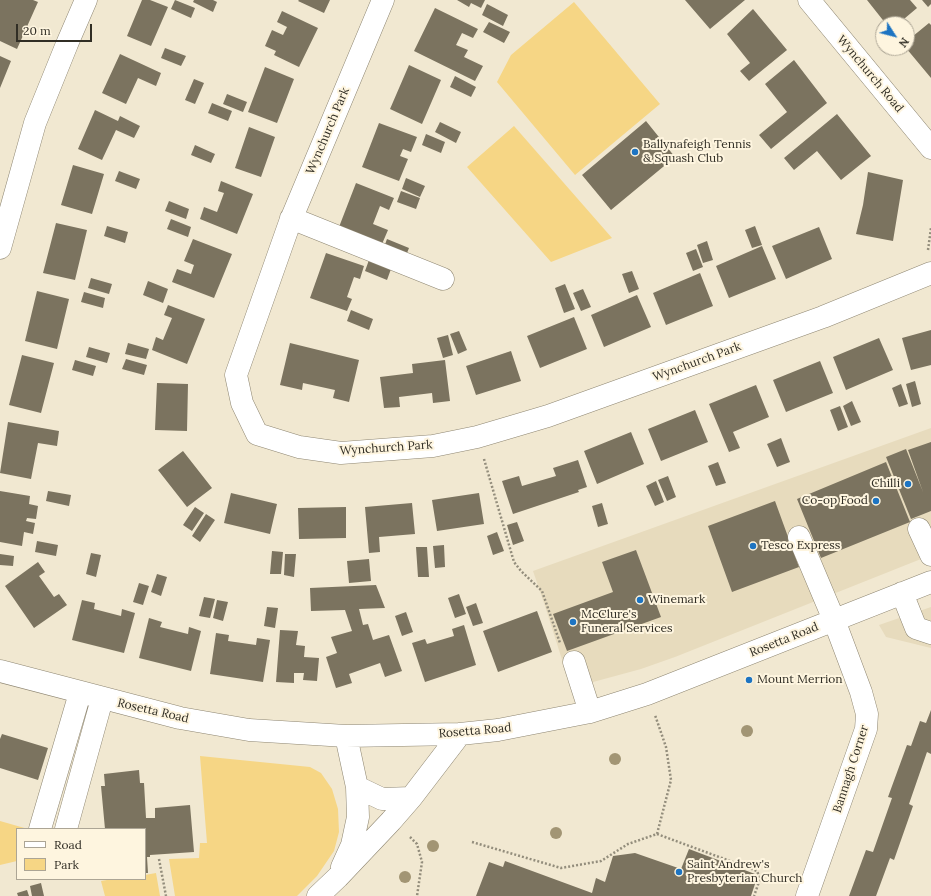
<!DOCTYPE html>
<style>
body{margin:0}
#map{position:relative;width:931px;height:896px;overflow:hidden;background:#f1e8d1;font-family:Lora,serif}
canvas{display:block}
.legend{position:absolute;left:16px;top:828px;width:130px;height:52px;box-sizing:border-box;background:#fef5df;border:1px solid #aca595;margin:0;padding:5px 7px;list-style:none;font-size:12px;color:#312e25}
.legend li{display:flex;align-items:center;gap:8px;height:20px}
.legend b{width:20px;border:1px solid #aca595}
.north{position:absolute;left:875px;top:16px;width:40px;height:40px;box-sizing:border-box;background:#fef5df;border:1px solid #aca595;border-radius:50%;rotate:126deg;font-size:11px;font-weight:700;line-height:16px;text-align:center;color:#312e25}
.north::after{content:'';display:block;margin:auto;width:14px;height:18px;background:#1d74c2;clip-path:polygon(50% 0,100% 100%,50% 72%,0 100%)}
.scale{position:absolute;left:16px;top:24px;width:76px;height:18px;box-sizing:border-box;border:2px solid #312e25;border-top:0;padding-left:5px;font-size:12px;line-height:14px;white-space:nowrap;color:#312e25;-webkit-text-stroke:3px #fef5df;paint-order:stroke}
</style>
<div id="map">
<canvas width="931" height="896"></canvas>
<ul class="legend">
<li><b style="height:5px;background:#fff"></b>Road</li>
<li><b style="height:11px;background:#f6d685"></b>Park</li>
</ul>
<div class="north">N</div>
<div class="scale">20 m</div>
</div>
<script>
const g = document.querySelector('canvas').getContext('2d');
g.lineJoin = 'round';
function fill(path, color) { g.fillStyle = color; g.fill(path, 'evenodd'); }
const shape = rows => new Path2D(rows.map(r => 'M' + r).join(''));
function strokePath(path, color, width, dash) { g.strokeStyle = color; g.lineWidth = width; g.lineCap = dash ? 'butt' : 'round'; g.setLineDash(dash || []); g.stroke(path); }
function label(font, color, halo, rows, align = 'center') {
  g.font = font + ' Lora,serif'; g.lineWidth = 4; g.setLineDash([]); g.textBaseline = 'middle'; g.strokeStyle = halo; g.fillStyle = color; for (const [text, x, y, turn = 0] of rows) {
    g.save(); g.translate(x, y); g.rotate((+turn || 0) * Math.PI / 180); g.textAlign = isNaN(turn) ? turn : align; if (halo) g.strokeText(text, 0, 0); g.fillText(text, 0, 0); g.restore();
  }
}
const built = shape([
 [931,428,931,555,675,657,641,669,571,688,545,606,533,571],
 [931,607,931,648,886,637,879,625]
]);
const green = shape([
 [574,2,660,104,575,175,497,82,511,55],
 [514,126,612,238,551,262,467,167],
 [200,756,310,767,321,773,332,789,338,809,339,832,334,851,317,876,297,896,175,896,169,859,199,858,200,843,207,843],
 [0,821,28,829,17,829,17,861,0,865],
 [156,873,160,896,105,896,101,881,113,879,145,879,145,875]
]);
const building = shape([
 [0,0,33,0,38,2,17,49,0,41],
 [142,0,150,0,168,7,151,46,127,36],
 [175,0,195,8,191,18,171,9],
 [194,0,213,0,217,2,213,12,193,2],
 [299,0,330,0,324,13,298,1],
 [457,0,485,0,481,8,471,3,469,7],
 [685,0,745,0,710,29],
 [867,0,910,0,917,8,898,24,886,24],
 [922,0,931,0,931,4,928,7],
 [487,4,508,15,503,26,482,15],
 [435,8,478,29,473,38,462,33,456,45,468,50,464,57,483,66,475,81,414,51],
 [753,9,787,50,749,81,740,71,750,63,727,34],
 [282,11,318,28,299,67,274,55,276,51,265,46,272,30,283,35,287,27,277,22],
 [489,22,510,32,504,43,483,32],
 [929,23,931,25,931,78,906,48,907,41],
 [165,48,186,56,181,66,161,58],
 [120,54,161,73,156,86,138,78,126,104,102,93],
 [0,56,11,61,0,88],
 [794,60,827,103,771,149,759,135,787,112,765,84],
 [409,65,441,80,422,124,390,109],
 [265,67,294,79,277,123,248,112],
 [455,76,476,87,471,97,450,87],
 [194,79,204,83,195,104,185,100],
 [227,94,247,102,243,112,223,104],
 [212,103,232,111,228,121,208,113],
 [95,110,118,121,120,116,140,126,134,138,116,130,102,160,78,149],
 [837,114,871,156,841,180,817,151,794,170,784,158],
 [646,121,675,157,611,210,582,175],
 [440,122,461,132,456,143,435,132],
 [379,123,417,137,411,152,403,149,400,156,408,159,399,181,362,167],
 [249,127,275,137,261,177,235,168],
 [426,134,445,142,441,153,422,145],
 [195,145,215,154,211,163,191,155],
 [73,165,104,174,92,214,61,205],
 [119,171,140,179,136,189,115,181],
 [868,172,903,180,893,241,856,234,863,205],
 [406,178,425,186,420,197,402,189],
 [221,181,253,194,237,234,200,219,204,207,217,212,224,193,218,191],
 [356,183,394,198,389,210,380,206,373,224,388,230,382,244,339,227],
 [401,191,420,198,416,209,397,202],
 [169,201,189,209,186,219,165,211],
 [171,219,191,227,188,237,167,229],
 [56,223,87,230,75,280,43,273],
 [107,226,128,232,125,243,104,236],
 [755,226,762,245,752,248,745,230],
 [819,227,832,259,786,279,772,246],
 [193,239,232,254,214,298,172,282,177,269,191,274,194,265,184,261],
 [387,239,409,248,405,258,383,250],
 [707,241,713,260,703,263,697,245],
 [762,246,776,279,729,298,716,266],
 [696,249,703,267,693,271,686,253],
 [326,253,364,266,360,279,354,277,347,297,352,299,347,311,310,298],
 [369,260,391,269,387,280,365,271],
 [632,271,639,289,629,293,622,274],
 [700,273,713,306,666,325,653,293],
 [91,278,112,284,109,294,88,288],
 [148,281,168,289,163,303,143,295],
 [565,284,575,309,564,313,555,288],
 [583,289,591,307,581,311,573,293],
 [37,291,69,299,57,349,25,341],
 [84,292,105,298,103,308,81,302],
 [637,295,651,327,604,347,591,315],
 [168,305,205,319,187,364,152,350,156,337,163,340,172,318,164,315],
 [351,310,373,319,369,330,347,321],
 [574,317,587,349,540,368,527,336],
 [931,330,931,365,911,370,902,338],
 [459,331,467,350,458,354,450,334],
 [448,335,453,355,443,358,437,338],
 [879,338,893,370,846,390,833,357],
 [128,343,149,349,146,359,125,354],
 [290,343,359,360,349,402,333,398,335,390,303,383,302,390,280,385],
 [89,347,110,353,107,363,86,357],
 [511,351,521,381,476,395,466,366],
 [22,355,54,363,41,413,9,405],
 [126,359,147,365,144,375,122,369],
 [75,360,96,366,93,376,72,370],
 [445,360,450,401,433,403,432,393,399,397,400,407,384,408,380,377,413,373,412,364],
 [820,361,833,393,786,412,773,380],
 [915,381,921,404,912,407,906,384],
 [157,383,188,384,187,431,155,430],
 [901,384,908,404,899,407,892,388],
 [756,385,769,417,733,432,740,448,729,452,709,404],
 [852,401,861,422,851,426,843,406],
 [840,406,848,427,838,431,830,410],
 [695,410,708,442,661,461,648,429],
 [8,422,59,431,57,446,38,443,31,479,0,473],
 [631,432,644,464,597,484,584,451],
 [781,438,790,462,777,467,767,444],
 [931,442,931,511,911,519,886,457,906,449,923,492,908,450],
 [183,451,212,488,187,507,158,470],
 [578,460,587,487,578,490,579,492,513,514,502,481,519,476,522,486,556,476,553,468],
 [718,462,726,483,716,486,708,466],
 [886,462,910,522,821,558,797,499],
 [668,476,676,497,667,501,658,480],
 [656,481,664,502,655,506,646,486],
 [0,491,30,496,29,504,38,506,36,519,27,518,26,521,35,523,33,534,24,532,22,546,0,542],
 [48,491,71,495,69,506,46,501],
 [231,493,277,504,270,534,224,523],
 [479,493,484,524,437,531,432,500],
 [775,501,799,567,732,592,708,526],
 [412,503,415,534,379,537,380,552,369,553,365,507],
 [602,503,608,524,598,527,592,506],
 [195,507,204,513,192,531,183,525],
 [346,507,346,538,299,539,298,508],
 [206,514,215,520,200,542,192,536],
 [517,522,524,541,513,545,507,525],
 [497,532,504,551,493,555,487,536],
 [37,541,58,545,56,556,35,552],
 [444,545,445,567,435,568,433,546],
 [416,547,427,547,429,577,418,577],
 [636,550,661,617,567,651,553,614,613,592,602,562],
 [272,551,283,552,281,574,270,574],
 [91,553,101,555,96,577,86,574],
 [0,554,14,556,13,566,0,565],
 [285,554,296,554,294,577,284,575],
 [369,559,371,581,349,583,347,561],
 [38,562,45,572,39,576,54,597,59,594,67,605,34,628,5,586],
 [157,574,167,577,161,596,151,592],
 [139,583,149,586,143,605,133,602],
 [376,585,385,608,359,609,363,625,368,624,373,640,389,635,402,671,385,677,380,663,349,674,352,683,336,688,326,657,337,653,331,637,352,631,345,610,311,611,310,588],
 [459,594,466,614,455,618,448,598],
 [204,597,215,599,210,618,199,616],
 [82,600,95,603,94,609,121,616,122,609,135,613,124,653,72,640],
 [217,600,228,602,223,621,213,618],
 [476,603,483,623,473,626,466,607],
 [267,607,278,608,275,628,264,626],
 [537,611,552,652,498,672,483,631],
 [406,612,413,632,402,636,395,616],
 [149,618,162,622,160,627,188,634,189,627,201,631,191,671,139,658],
 [464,625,476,665,425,682,412,643,425,639,427,644,454,636,452,629],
 [280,630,298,631,296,645,305,646,304,657,319,658,317,681,303,680,304,673,294,673,294,683,276,682],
 [216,633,229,635,228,641,256,645,257,638,270,640,263,682,210,674],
 [931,710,931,754,927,752,909,804,913,806,894,860,890,858,876,896,849,896,866,850,873,852,892,798,888,797,907,745,911,746,920,721,926,723],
 [2,734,48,748,38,780,0,768,0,739],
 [139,770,140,783,144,783,146,818,155,818,155,808,190,805,194,852,150,855,150,857,147,857,148,873,145,873,145,829,105,829,101,786,105,786,104,774],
 [689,849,755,874,757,878,751,896,476,896,489,862,503,867,505,861,592,893,596,878,605,882,613,856,635,853,681,869],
 [41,883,44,896,32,896,30,886],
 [27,890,29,896,18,896,17,893]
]);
const path = shape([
 [928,250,931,228],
 [484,459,514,562,521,571,542,591,560,643],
 [657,834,757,871,760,879,754,896],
 [410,837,417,844,422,862,417,896],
 [472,842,561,868,601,861,628,844,657,834,671,780,666,747,655,715],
 [159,859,166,896]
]);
const minor = shape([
 [383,0,290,222,236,375,242,403,257,434,299,447,341,453,433,446,477,437,548,416,823,317,931,273],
 [809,0,931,148],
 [291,218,443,279],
 [0,248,35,123,67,44,86,0],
 [919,529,931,555],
 [799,537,834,620,861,692,867,714,866,729,807,896],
 [902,593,916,628,931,633],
 [574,662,590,712],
 [0,671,180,718,249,730,346,736,460,734,498,730,590,712,647,694,931,582],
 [357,787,382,799,411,798],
 [40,829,80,693],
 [66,829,102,699],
 [342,867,352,845,358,817,357,787,346,736],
 [318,896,338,877,391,821,411,798,460,734]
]);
const trees = [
 [747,731],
 [615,759],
 [556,833],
 [433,846],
 [405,877]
];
const markers = [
 [635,152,4,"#1d74c2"],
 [908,484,4,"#1d74c2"],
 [876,501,4,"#1d74c2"],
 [753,546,4,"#1d74c2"],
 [640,600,4,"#1d74c2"],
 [573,622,4,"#1d74c2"],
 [749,680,4,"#1d74c2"],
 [679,872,4,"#1d74c2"]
];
const streetNames = [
 ["Wynchurch Road",870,74,50],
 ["Wynchurch Park",328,131,-67],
 ["Wynchurch Park",697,362,-20],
 ["Wynchurch Park",386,448,-4],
 ["Rosetta Road",784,640,-22],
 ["Rosetta Road",153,711,13],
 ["Rosetta Road",475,731,-5],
 ["Bannagh Corner",851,769,-72]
];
const poiNames = [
 ["Ballynafeigh Tennis",643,145],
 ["& Squash Club",643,159],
 ["Chilli",900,484,"right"],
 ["Co-op Food",868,501,"right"],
 ["Tesco Express",761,546],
 ["Winemark",648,600],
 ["McClure's",581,615],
 ["Funeral Services",581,629],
 ["Mount Merrion",757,680],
 ["Saint Andrew's",687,865],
 ["Presbyterian Church",687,879]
];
fill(built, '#e7dbbd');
fill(green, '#f6d685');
fill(building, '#7b735f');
strokePath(minor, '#8e8672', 23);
strokePath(path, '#938d7c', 2.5, [2, 2]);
strokePath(minor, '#fff', 22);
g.fillStyle = '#a29574';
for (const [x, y] of trees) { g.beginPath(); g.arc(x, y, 6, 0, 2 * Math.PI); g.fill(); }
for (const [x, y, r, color] of markers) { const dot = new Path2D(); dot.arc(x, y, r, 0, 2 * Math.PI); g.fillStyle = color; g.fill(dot); strokePath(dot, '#fef5df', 1.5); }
label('12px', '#312e25', '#fef5df', streetNames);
label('12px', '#312e25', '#fef5df', poiNames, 'left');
</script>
